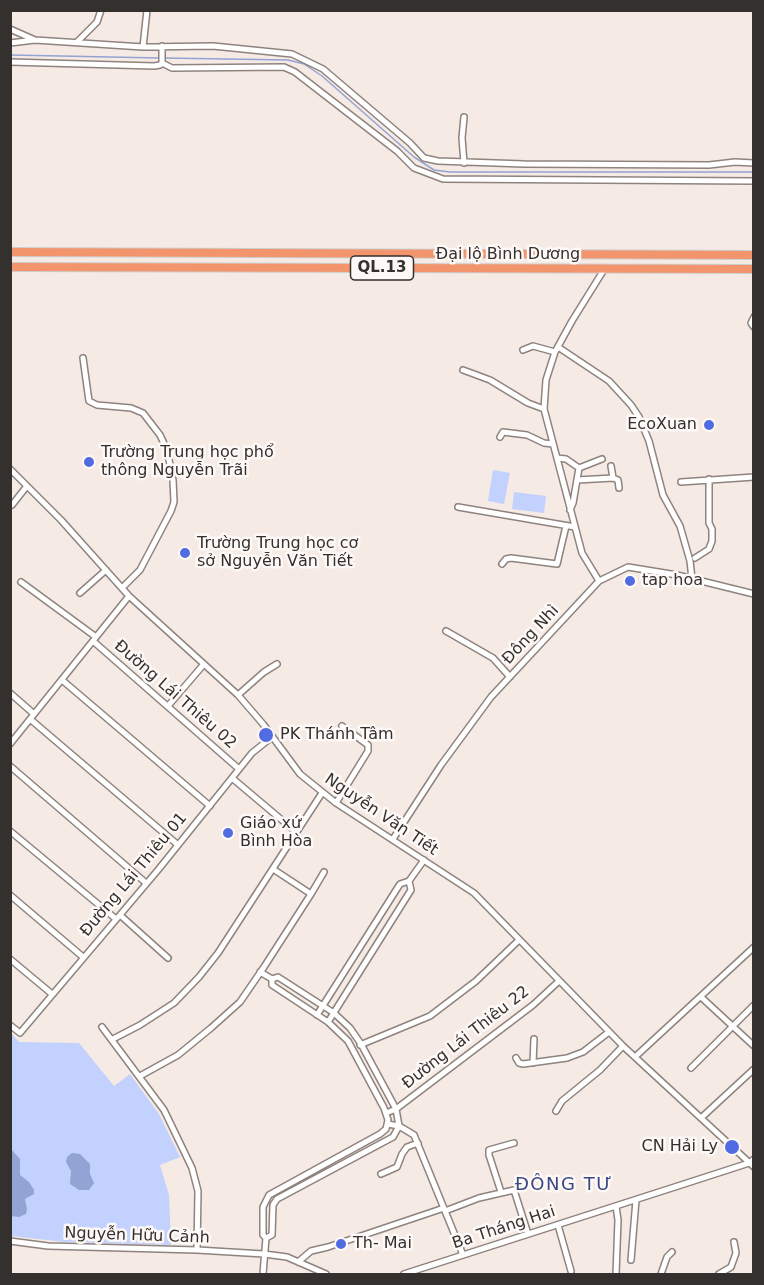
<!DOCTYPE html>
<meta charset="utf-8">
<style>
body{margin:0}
#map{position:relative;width:764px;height:1285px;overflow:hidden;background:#f6eae4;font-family:"DejaVu Sans",sans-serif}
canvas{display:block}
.frame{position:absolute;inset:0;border:12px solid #34302e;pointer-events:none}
</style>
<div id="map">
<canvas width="764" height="1285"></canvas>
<div class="frame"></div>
</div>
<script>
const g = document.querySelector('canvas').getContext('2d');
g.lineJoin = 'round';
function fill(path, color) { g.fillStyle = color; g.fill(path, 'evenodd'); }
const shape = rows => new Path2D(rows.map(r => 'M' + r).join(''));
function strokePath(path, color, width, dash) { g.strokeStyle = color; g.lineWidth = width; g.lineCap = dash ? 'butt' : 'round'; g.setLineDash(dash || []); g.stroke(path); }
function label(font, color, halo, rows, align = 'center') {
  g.font = font + ' "DejaVu Sans",sans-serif'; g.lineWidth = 5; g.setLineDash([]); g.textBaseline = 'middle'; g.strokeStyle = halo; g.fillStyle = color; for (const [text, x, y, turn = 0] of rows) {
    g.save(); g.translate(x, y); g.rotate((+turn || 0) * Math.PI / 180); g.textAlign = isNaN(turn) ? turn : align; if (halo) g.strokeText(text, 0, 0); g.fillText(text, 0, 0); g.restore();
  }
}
const green = shape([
 [493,470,510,473,504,504,488,501],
 [514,492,546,496,544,513,512,509],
 [11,1033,19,1042,79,1043,114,1086,130,1074,159,1114,180,1157,160,1165,169,1195,171,1245,65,1242,11,1236]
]);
const water = shape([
 [11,1149,20,1159,20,1175,29,1182,34,1190,34,1194,25,1199,27,1209,26,1214,19,1217,11,1216],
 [72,1153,80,1154,90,1164,90,1174,94,1183,89,1190,79,1190,70,1184,71,1171,66,1162,67,1157]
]);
const stream = shape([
 [10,55,160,58],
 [164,58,288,60,304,64,322,76,414,157,434,170,450,172,754,172]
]);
const minor = shape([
 [10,29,35,40,143,47,213,46,292,54,323,69,410,143,424,158,438,161,524,164,709,165,735,162,754,163],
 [77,42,97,22,101,10],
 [10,43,35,40],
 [143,47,147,10],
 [10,62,154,66,160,65,162,63,172,68,284,67,295,72,397,151,414,168,443,179,754,181],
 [162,63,162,46],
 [464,163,462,138,464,117],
 [754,317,751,323,754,327],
 [558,347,609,381,631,405,639,417,649,441,663,495,680,526,690,561,692,579],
 [523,350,533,346,555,352],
 [83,358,89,401,97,405,131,408,143,413,160,435,167,450,173,480,174,502,171,511,140,570,122,588],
 [463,370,490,380,528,403,544,409],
 [500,437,503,432,527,435,544,443,553,444],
 [557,458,566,459,579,468,602,459],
 [611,466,613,478,618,480,619,488],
 [10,469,61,520,129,596,238,695,263,724,300,774,336,803,474,893,623,1046,754,1167],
 [577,480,613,478],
 [681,482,754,477],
 [12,505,27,486],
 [458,507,575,527],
 [570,510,573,503,579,468],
 [695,558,709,549,712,541,712,529,709,523,709,479],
 [502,564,506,559,511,558,557,564,566,526],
 [599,581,582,553,544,409,546,380,555,352,572,321,605,268],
 [21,582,96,637],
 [80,593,106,570],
 [446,631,493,658,510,677],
 [93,641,239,769],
 [62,680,210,806],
 [10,693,34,714],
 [238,695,264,672,277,664],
 [168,706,204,664],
 [30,719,178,845],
 [10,744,129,596],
 [10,766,146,883],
 [232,778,296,832],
 [336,803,368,751,368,745,342,726],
 [10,831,116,919],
 [393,839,441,765,491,697,599,581,628,567,677,575,754,594],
 [311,894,324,872],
 [10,895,83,957],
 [120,915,168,958],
 [10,959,52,994],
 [260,972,272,979,278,977,334,1013,350,1028,361,1044,396,1109,399,1126,393,1137,277,1199,273,1205,272,1235,266,1238,263,1235,263,1207,269,1195,380,1134,386,1129,388,1120,384,1108,348,1041,328,1022,272,985,272,979],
 [701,997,754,1046],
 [317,1015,400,884,409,881,424,860],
 [328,1022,411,890,409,881],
 [10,1025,20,1033,158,870,252,753,272,737],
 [102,1027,164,1110,192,1168,198,1191,197,1250],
 [113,1039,140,1025,174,1003,199,977,218,953,322,793],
 [360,1045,430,1016,476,981,519,940],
 [635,1057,754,947],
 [516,1058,519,1063,523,1064,567,1058,583,1052,609,1032],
 [533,1063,534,1039],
 [691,1068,754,1005],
 [140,1076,178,1055,211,1028,240,1002,264,967,311,894,273,869],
 [556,1111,562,1101,600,1070,623,1046],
 [386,1113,396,1109,533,1005,559,981],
 [701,1118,754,1069],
 [388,1124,399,1126,414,1135,463,1255],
 [381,1174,397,1167,402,1154,407,1147,418,1143],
 [501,1192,489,1155,489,1150,514,1143],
 [616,1206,618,1220,616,1274],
 [445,1211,479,1198,514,1190,528,1234],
 [558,1225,571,1271],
 [10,1241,48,1246,197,1250,264,1254,287,1257,326,1274],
 [631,1260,636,1200],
 [298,1262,311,1251,328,1247,444,1208],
 [263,1274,266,1238],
 [404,1274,681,1185,749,1163,754,1159],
 [661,1274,667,1257,672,1252],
 [719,1274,731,1267,736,1253,734,1242]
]);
const highway = shape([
 [10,252,754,255],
 [10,267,754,269]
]);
const markers = [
 [709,425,6,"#516ce1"],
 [89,462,6,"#516ce1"],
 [185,553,6,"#516ce1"],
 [630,581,6,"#516ce1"],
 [266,735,8,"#516ce1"],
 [228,833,6,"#516ce1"],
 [732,1147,8,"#516ce1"],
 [341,1244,6,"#516ce1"]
];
const shields = [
 [382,268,63]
];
const shieldNames = [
 ["QL.13",382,268]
];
const streetNames = [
 ["Đại lộ Bình Dương",508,255],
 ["Đông Nhì",531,635,-47],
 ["Đường Lái Thiêu 02",175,695,41],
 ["Nguyễn Văn Tiết",381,815,34],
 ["Đường Lái Thiêu 01",134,875,-50],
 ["Đường Lái Thiêu 22",466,1038,-38],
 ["Ba Tháng Hai",504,1228,-18],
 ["Nguyễn Hữu Cảnh",137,1236,2]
];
const poiNames = [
 ["EcoXuan",697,425,"right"],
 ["Trường Trung học phổ",101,453],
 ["thông Nguyễn Trãi",101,471],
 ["Trường Trung học cơ",197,544],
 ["sở Nguyễn Văn Tiết",197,562],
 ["tap hoa",642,581],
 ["PK Thánh Tâm",280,735],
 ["Giáo xứ",240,824],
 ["Bình Hòa",240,842],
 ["CN Hải Ly",718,1147,"right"],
 ["Th- Mai",353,1244]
];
const neighbourhoodNames = [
 ["ĐÔNG TƯ",564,1185]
];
fill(green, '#c2d1fd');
fill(water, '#93a3d4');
strokePath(stream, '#93a3d4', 1.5);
strokePath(minor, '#8e837e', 8);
strokePath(highway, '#cecdcd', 10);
strokePath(minor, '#fff', 5);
strokePath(highway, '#f2956d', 8);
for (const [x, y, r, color] of markers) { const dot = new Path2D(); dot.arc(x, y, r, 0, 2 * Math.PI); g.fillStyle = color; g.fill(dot); strokePath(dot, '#fef9f7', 2); }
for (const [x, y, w] of shields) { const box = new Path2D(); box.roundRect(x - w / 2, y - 12, w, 24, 4.5); g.fillStyle = '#fef9f7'; g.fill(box); strokePath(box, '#34302e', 1.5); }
label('bold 15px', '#34302e', null, shieldNames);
label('16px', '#34302e', '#fef9f7', streetNames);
label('16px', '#34302e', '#fef9f7', poiNames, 'left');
g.letterSpacing = '1.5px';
label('18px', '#384883', '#fef9f7', neighbourhoodNames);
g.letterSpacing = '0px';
</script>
